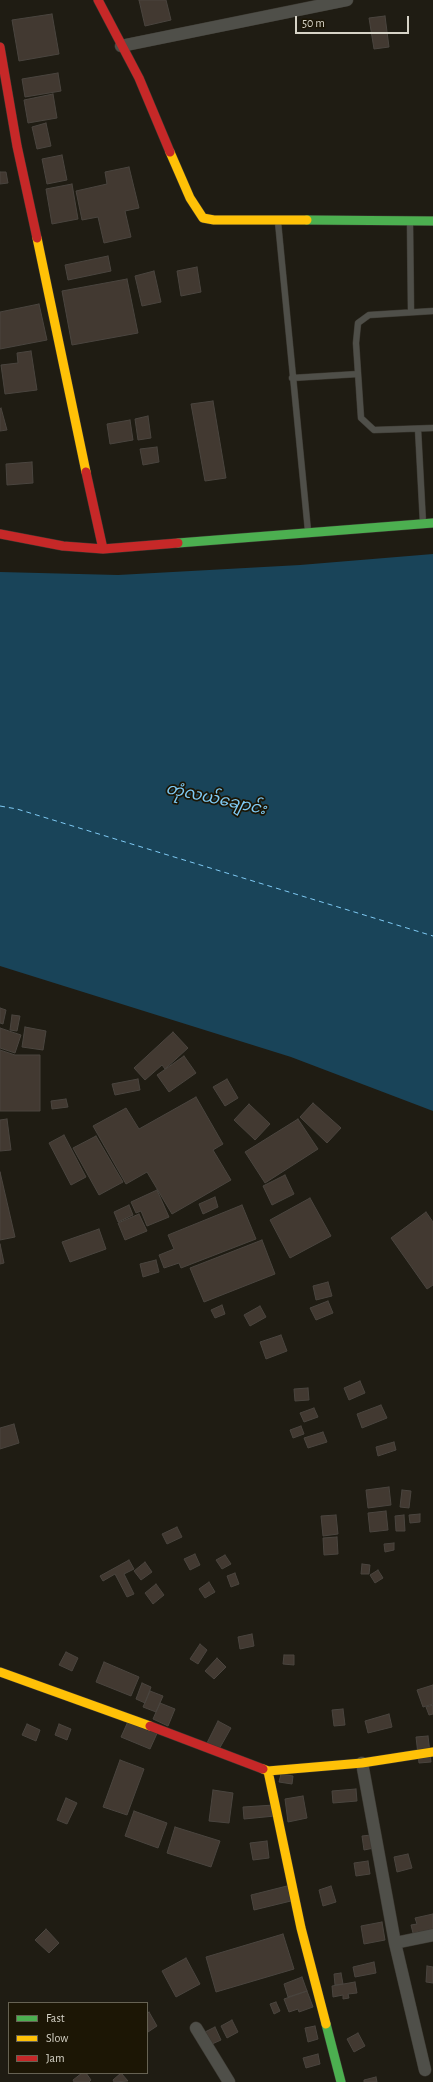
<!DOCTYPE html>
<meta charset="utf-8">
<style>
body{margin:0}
#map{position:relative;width:433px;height:2082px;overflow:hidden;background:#1f1c13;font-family:"Alegreya Sans",sans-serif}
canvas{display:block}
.legend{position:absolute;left:8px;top:2002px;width:140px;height:72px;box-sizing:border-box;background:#1c1605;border:1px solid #666253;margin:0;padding:5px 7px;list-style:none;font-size:12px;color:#d6d3c7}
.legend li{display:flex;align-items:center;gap:8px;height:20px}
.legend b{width:20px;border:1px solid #666253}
.scale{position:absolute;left:295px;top:16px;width:114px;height:18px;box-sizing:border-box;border:2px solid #d6d3c7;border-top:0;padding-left:5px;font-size:12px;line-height:14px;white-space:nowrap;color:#d6d3c7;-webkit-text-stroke:3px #1c1605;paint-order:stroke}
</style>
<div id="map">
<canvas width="433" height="2082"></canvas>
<ul class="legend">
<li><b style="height:5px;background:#4caf50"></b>Fast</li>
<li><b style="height:5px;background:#ffc107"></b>Slow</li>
<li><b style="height:5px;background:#c62828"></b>Jam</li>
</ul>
<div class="scale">50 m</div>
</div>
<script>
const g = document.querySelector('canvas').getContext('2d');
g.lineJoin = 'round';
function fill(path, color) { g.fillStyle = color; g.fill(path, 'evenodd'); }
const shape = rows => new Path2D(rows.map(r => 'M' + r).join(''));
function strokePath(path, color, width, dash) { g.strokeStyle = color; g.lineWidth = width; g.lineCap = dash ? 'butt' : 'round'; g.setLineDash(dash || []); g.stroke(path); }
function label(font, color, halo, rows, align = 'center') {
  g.font = font + ' "Alegreya Sans","Noto Sans Myanmar",sans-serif'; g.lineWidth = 3.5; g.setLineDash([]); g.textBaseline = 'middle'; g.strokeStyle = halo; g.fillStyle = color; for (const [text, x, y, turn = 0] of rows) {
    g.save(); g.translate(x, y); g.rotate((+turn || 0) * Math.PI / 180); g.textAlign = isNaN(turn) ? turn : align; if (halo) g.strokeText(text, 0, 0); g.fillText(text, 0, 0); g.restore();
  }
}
const water = shape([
 [433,554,433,1111,291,1057,0,966,0,572,118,575,300,565]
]);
const ferry = shape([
 [0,806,17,809,433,936]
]);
const building = shape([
 [139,0,166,0,171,20,145,26,139,0],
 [52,14,59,54,19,61,12,20,52,14],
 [385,16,389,47,374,49,369,18,385,16],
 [58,73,61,91,25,97,22,79,58,73],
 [53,94,57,118,28,123,24,100,53,94],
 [46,123,51,146,37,149,32,127,46,123],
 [62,155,67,180,47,184,42,159,62,155],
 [129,167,139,208,125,211,131,237,104,243,98,217,82,220,76,191,107,184,105,172,129,167],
 [0,172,6,172,8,183,0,184,0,172],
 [72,184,78,219,52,224,46,189,72,184],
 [108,256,111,271,68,280,65,265,108,256],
 [197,267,201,292,181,296,177,271,197,267],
 [154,271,161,302,142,306,135,276,154,271],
 [127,279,138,333,72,345,62,291,127,279],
 [39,304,47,340,0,349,0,312,39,304],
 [31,351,37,390,5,394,1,365,18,363,17,353,31,351],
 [213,401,226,478,205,481,191,404,213,401],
 [1,408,7,430,0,431,0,409,1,408],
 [148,416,151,438,138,440,135,419,148,416],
 [130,420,133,440,110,444,107,424,130,420],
 [157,447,159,462,143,465,140,449,157,447],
 [32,462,33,483,7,485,6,464,32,462],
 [0,1008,6,1010,3,1024,0,1023,0,1008],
 [12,1015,20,1016,17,1031,10,1030,12,1015],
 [25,1027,46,1031,43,1050,22,1047,25,1027],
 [0,1028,21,1035,15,1053,0,1048,0,1028],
 [173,1032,188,1048,165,1069,162,1065,145,1080,134,1068,173,1032],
 [0,1050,15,1055,40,1055,40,1111,0,1111,0,1050],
 [184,1056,196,1073,169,1092,157,1075,184,1056],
 [138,1079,140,1090,115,1095,112,1084,138,1079],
 [227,1079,238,1098,225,1106,213,1087,227,1079],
 [196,1097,223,1144,213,1150,231,1180,172,1214,147,1172,126,1184,93,1126,126,1108,139,1129,196,1097],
 [66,1099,68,1107,52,1109,51,1101,66,1099],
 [313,1103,341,1128,327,1143,300,1117,313,1103],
 [249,1104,270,1124,255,1140,234,1120,249,1104],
 [7,1119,11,1150,0,1151,0,1120,7,1119],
 [298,1119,318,1149,265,1183,245,1152,298,1119],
 [64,1135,86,1177,71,1185,49,1143,64,1135],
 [96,1136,123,1182,99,1195,73,1148,96,1136],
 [0,1172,15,1237,0,1240,0,1172],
 [285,1175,294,1194,272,1205,263,1186,285,1175],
 [157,1190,169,1217,147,1226,141,1211,136,1213,131,1202,157,1190],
 [215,1197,218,1207,203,1214,199,1204,215,1197],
 [310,1198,331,1236,290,1258,270,1220,310,1198],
 [129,1205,133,1215,118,1222,114,1212,129,1205],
 [242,1205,256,1239,181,1268,179,1263,164,1268,159,1255,174,1249,168,1235,242,1205],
 [426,1212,433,1222,433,1285,427,1289,391,1238,426,1212],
 [139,1214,147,1231,125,1240,118,1223,139,1214],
 [99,1229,106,1249,70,1262,62,1242,99,1229],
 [262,1240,275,1274,204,1302,190,1268,262,1240],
 [0,1244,4,1263,0,1264,0,1244],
 [156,1260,159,1272,143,1277,140,1264,156,1260],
 [328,1282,332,1296,316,1300,313,1286,328,1282],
 [328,1301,333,1313,316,1320,310,1308,328,1301],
 [222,1305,225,1314,215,1318,211,1310,222,1305],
 [260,1306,266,1317,250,1326,244,1315,260,1306],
 [281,1335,287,1351,266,1359,260,1342,281,1335],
 [360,1381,365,1393,349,1400,344,1388,360,1381],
 [308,1388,309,1400,295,1401,294,1389,308,1388],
 [381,1405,387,1418,362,1428,357,1414,381,1405],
 [314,1408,318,1417,304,1422,300,1413,314,1408],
 [14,1424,19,1443,0,1449,0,1428,14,1424],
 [301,1426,304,1434,293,1438,290,1430,301,1426],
 [323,1432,327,1442,308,1448,304,1438,323,1432],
 [394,1442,396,1450,378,1456,376,1447,394,1442],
 [389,1487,391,1505,368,1508,366,1490,389,1487],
 [402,1490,411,1491,409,1508,400,1507,402,1490],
 [386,1511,388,1530,370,1532,368,1513,386,1511],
 [420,1514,420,1522,410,1523,409,1515,420,1514],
 [336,1515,338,1534,323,1536,321,1516,336,1515],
 [404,1515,405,1531,396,1531,395,1516,404,1515],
 [177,1527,182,1537,167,1544,162,1534,177,1527],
 [337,1537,338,1554,324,1555,323,1538,337,1537],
 [394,1543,394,1550,385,1552,384,1544,394,1543],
 [195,1554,200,1565,190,1570,184,1559,195,1554],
 [225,1555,231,1564,222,1569,216,1560,225,1555],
 [129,1560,134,1569,124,1574,134,1594,127,1597,115,1574,103,1581,100,1576,129,1560],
 [145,1562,152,1572,141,1580,134,1571,145,1562],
 [362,1564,370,1565,369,1574,361,1574,362,1564],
 [378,1570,383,1578,375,1583,370,1575,378,1570],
 [235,1573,239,1584,231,1587,227,1576,235,1573],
 [209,1582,215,1592,205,1598,199,1589,209,1582],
 [156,1584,164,1595,153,1604,145,1593,156,1584],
 [252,1634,254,1646,240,1649,238,1637,252,1634],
 [200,1644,207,1650,198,1664,190,1659,200,1644],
 [66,1652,78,1658,72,1671,59,1665,66,1652],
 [284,1655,294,1655,294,1665,283,1664,284,1655],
 [217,1658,226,1667,214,1679,205,1671,217,1658],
 [104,1662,139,1677,131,1696,96,1682,104,1662],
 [142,1683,151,1687,145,1703,136,1699,142,1683],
 [433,1685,433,1704,423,1707,417,1690,433,1685],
 [150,1691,163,1696,156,1712,143,1707,150,1691],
 [160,1703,175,1709,168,1726,153,1719,160,1703],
 [433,1705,433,1714,429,1715,426,1707,433,1705],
 [343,1709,345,1725,334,1726,332,1710,343,1709],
 [389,1714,392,1727,368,1733,365,1721,389,1714],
 [130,1717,159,1729,150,1749,121,1737,130,1717],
 [218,1721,231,1728,218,1751,206,1745,218,1721],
 [27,1724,40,1730,36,1741,22,1735,27,1724],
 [59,1724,71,1729,67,1740,55,1735,59,1724],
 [428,1736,431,1762,419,1763,416,1737,428,1736],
 [120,1760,144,1769,127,1815,103,1807,120,1760],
 [281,1774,293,1776,292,1784,279,1782,281,1774],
 [356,1789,357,1801,333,1803,332,1791,356,1789],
 [213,1790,233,1793,229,1823,209,1821,213,1790],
 [303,1796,307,1818,288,1822,285,1799,303,1796],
 [66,1798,77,1803,67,1824,57,1820,66,1798],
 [274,1805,275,1816,244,1819,243,1807,274,1805],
 [134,1811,167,1823,158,1848,125,1836,134,1811],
 [175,1827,220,1841,211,1867,167,1853,175,1827],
 [371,1835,374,1848,364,1850,362,1836,371,1835],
 [267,1841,269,1858,253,1860,250,1843,267,1841],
 [408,1854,412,1868,397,1872,394,1857,408,1854],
 [368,1861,370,1874,356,1876,354,1863,368,1861],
 [291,1885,295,1900,254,1910,251,1895,291,1885],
 [331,1886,336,1902,323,1906,319,1890,331,1886],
 [433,1914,433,1936,420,1939,418,1932,413,1933,411,1925,417,1924,415,1918,433,1914],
 [382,1922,385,1940,364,1944,361,1926,382,1922],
 [46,1929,59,1943,49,1953,35,1940,46,1929],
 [283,1934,294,1969,216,1992,206,1957,283,1934],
 [186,1958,200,1984,176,1997,162,1971,186,1958],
 [374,1962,376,1973,355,1977,353,1967,374,1962],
 [427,1966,433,1967,433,1983,426,1982,427,1966],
 [341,1973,343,1984,335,1985,334,1974,341,1973],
 [302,1977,307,1991,288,1997,284,1984,302,1977],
 [355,1982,357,1993,348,1994,349,1998,343,1999,343,1995,333,1997,332,1986,355,1982],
 [307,1991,313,2007,299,2012,298,2009,289,2012,284,1999,307,1991],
 [276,2002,280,2011,274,2014,270,2004,276,2002],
 [149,2012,157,2026,148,2032,147,2014,149,2012],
 [232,2020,238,2032,227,2038,221,2026,232,2020],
 [315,2026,318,2039,308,2042,305,2028,315,2026],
 [215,2027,221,2040,212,2044,205,2032,215,2027],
 [358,2033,365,2046,354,2052,347,2039,358,2033],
 [318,2054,320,2064,306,2068,303,2058,318,2054],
 [82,2073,86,2073,91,2080,89,2082,74,2082,73,2080,82,2073],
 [121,2073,128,2081,114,2082,113,2080,121,2073],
 [376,2077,377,2082,364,2082,364,2080,376,2077]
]);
const lane = shape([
 [278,222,308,531],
 [410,223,411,312],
 [433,311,369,315,358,323,356,343,361,418,374,430,433,428],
 [292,378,358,374],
 [418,429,423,523]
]);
const street = shape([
 [121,46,347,0],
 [362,1763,395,1943,425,2070],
 [395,1943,433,1935],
 [196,2028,229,2082]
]);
const fast = shape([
 [307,220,433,221],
 [178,543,433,523],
 [326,2024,341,2082]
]);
const slow = shape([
 [170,152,190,198,203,218,214,220,307,220],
 [37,238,86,472],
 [0,1672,150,1726],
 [263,1769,268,1771,362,1763,433,1752],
 [268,1771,301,1928,326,2024]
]);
const jam = shape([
 [98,0,139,78,170,152],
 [0,47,17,146,37,238],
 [86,472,103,549],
 [0,534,63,546,103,549,178,543],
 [150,1726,263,1769]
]);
const waterNames = [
 ["တုံလယ်ချောင်း",216,799,12]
];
fill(water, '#194459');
strokePath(ferry, '#7fcaf4', 1, [5, 4]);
fill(building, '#423931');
strokePath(building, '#4a453f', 1);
strokePath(lane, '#3b3831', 7);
strokePath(street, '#3b3831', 13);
strokePath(fast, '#3b3831', 10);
strokePath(slow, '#3b3831', 10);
strokePath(jam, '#3b3831', 10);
strokePath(lane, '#4f4f49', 6);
strokePath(street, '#4f4f49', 12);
strokePath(fast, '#4caf50', 9);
strokePath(slow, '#ffc107', 9);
strokePath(jam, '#c62828', 9);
label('italic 16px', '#7fcaf4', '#1c1605', waterNames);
</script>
